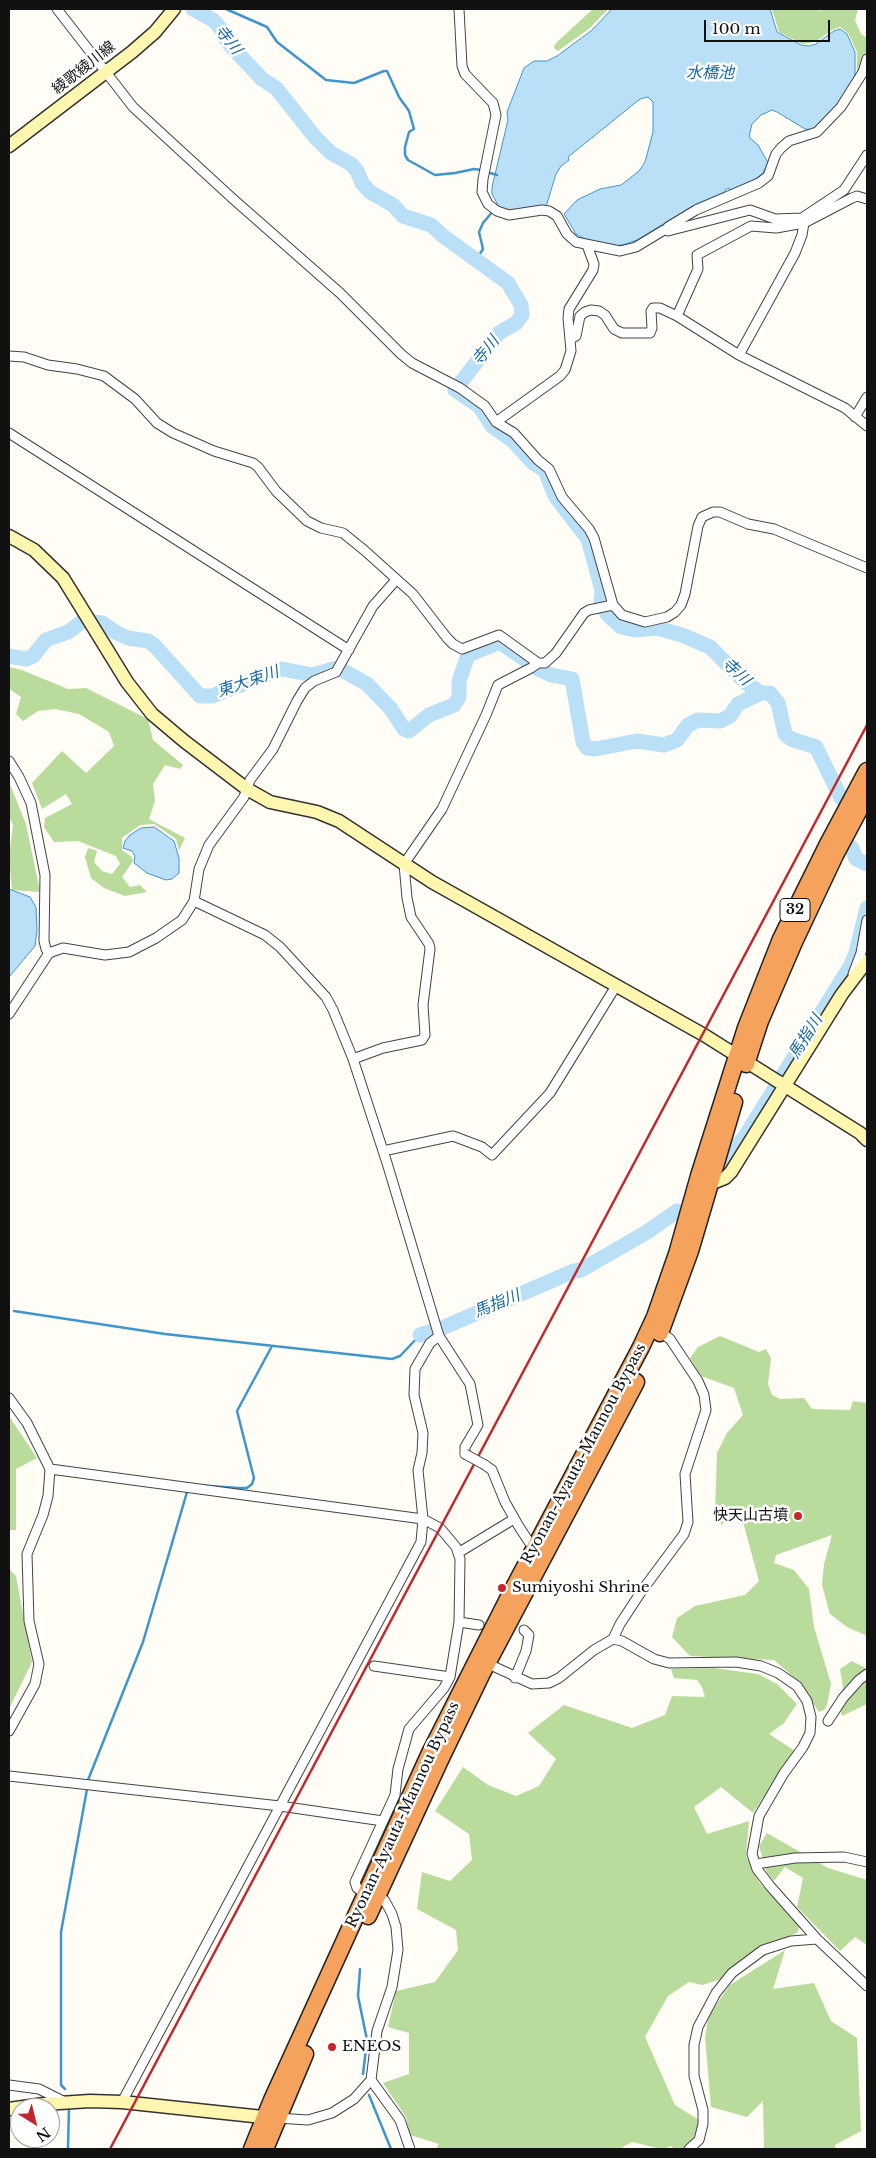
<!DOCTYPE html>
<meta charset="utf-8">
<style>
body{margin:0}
#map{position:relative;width:876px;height:2158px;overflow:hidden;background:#fffdf5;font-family:"Libre Baskerville",serif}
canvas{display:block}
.frame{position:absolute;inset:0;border:10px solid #111;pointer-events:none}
.north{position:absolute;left:10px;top:2098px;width:50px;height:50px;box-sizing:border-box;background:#fff;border:1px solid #a0a0a0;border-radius:50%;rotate:144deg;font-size:14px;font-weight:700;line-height:20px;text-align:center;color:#111}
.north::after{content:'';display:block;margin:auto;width:18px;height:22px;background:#c4262e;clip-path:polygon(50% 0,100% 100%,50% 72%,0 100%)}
.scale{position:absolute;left:704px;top:20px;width:126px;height:22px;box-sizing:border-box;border:2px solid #111;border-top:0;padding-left:6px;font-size:15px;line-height:18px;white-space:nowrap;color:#111;-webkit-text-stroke:4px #fff;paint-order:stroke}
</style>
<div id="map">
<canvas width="876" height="2158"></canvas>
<div class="frame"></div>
<div class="north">N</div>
<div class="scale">100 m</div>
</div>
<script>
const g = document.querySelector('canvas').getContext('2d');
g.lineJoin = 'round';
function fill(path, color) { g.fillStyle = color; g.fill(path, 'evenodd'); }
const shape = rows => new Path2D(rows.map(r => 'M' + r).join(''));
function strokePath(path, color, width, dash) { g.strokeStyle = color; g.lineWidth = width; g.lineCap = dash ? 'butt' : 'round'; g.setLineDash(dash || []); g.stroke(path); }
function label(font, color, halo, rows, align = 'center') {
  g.font = font + ' "Libre Baskerville","Noto Sans JP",serif'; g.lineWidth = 5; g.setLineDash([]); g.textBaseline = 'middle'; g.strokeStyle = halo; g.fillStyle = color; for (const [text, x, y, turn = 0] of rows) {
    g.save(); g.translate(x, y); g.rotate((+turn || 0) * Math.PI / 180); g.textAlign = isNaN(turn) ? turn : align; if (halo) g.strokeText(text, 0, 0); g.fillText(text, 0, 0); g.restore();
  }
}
const forest = shape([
 [593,9,608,9,590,28,558,51,555,49,554,46,557,42],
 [772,9,815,9,820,11,822,9,858,9,855,20,861,34,867,38,867,48,865,59,857,75,857,52,848,33,840,27,832,30,815,42,802,44,779,32],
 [9,667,22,670,68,689,86,688,148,719,153,740,183,765,180,769,165,765,153,784,155,801,149,819,185,838,179,850,176,839,154,824,140,825,122,838,122,850,131,856,133,861,122,877,130,887,140,885,147,892,125,896,104,888,91,878,85,857,88,848,97,851,94,862,102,871,112,874,120,864,116,856,78,841,54,842,44,827,45,818,72,804,66,794,42,809,32,783,62,751,86,773,114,746,109,732,79,714,55,709,38,711,23,721,16,714,21,697,9,689],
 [9,782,26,824,40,892,12,890,9,857,13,825,9,817],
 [720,1336,759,1352,766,1349,771,1358,768,1384,772,1395,780,1399,804,1398,812,1409,850,1410,853,1401,867,1403,867,1636,847,1627,830,1614,822,1585,824,1564,832,1535,776,1555,774,1563,794,1570,809,1589,814,1627,831,1684,827,1705,824,1710,819,1712,798,1681,774,1660,690,1656,672,1637,677,1618,695,1606,745,1595,759,1581,743,1522,735,1507,729,1508,726,1521,721,1525,715,1510,717,1453,727,1433,743,1415,734,1388,701,1376,690,1358,698,1347],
 [9,1416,37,1458,16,1469,16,1530,9,1530],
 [9,1569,16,1576,32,1662,9,1709],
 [852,1661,867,1669,867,1704,842,1716,840,1710,843,1687,840,1669],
 [714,1668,758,1674,777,1684,797,1704,784,1723,769,1734,795,1751,753,1813,721,1787,694,1807,707,1834,749,1821,746,1856,759,1882,800,1926,797,1933,749,1955,722,1979,702,1985,689,1982,668,1996,645,2037,675,2105,699,2120,693,2141,684,2149,673,2149,672,2146,661,2149,632,2142,619,2149,436,2149,439,2144,410,2135,406,2117,383,2083,409,2074,409,2033,388,2027,396,1991,435,1982,458,1950,456,1930,417,1909,422,1872,450,1881,472,1860,469,1834,435,1811,463,1767,488,1785,516,1796,539,1786,556,1759,528,1733,564,1705,632,1728,665,1715,672,1696,705,1697,702,1687,697,1680,674,1678,671,1669],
 [767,1833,828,1868,867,1880,867,1945,855,1937,840,1951,797,1907,803,1878,785,1867,774,1881,767,1873,759,1846],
 [785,1950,773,1989,814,1983,831,2021,857,2038,861,2131,835,2145,835,2149,764,2149,763,2101,747,2117,711,2107,705,2037,709,2015,730,1985]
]);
const water = shape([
 [612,9,770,9,777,32,801,45,809,46,816,44,834,31,840,29,847,34,855,52,855,77,839,104,815,130,805,129,777,112,772,110,761,115,752,124,749,137,758,145,770,166,767,165,763,173,755,179,730,190,729,188,725,190,725,192,696,204,637,240,626,244,615,246,585,239,576,234,564,214,577,200,600,189,621,185,639,171,645,162,653,132,653,102,648,97,640,99,568,157,569,160,561,166,556,174,546,207,508,211,500,209,492,194,492,187,508,120,507,112,524,68,534,61,547,61,557,56,591,31,612,9],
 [154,827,174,841,179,858,179,873,172,879,166,880,147,873,134,863,135,856,132,851,123,848,125,841,130,835,141,828,154,827],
 [9,889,30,897,36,907,37,930,35,946,9,977,9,889]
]);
const stream = shape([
 [226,9,267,27,277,42,326,80,354,83,384,71,387,71,399,97,409,111,414,129,409,132,405,147,405,155,408,160,435,175,455,173,474,169,482,170],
 [490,173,497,175],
 [476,260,483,249,479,232,483,223,493,211],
 [14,1311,165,1334,392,1359,400,1356,420,1335],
 [195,1485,239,1488,247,1488,252,1484,254,1478,237,1411,272,1346],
 [88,1780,143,1642,187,1492],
 [360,1969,358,1996,367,2040,363,2074],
 [65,2089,61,2085,61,1932,87,1789],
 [369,2095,391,2149],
 [68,2149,69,2106]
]);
const river = shape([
 [193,9,213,20,223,31,224,37,231,46,262,79,276,88,314,136,331,153,351,164,357,171,362,183,370,192,393,205,403,216,431,225,443,236,508,283,521,305,522,315,516,323,499,333,455,390,479,406,492,426,512,440,533,463,545,470,555,496,588,539,602,590,601,602,607,614,621,627,635,630,657,628,682,635,710,647,746,683,761,693],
 [9,656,26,659,33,656,46,640,68,632,83,621,102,623,117,633,128,638,148,641,154,645,200,696,212,696,282,669,313,675,333,669,342,670,367,684,391,709,404,729,409,731,429,715,454,705,459,697,459,681,468,655,500,642,540,670,551,675,572,679,583,742,587,748,595,749,637,741,664,745,677,740,688,725,698,720,720,721,730,716,738,704,761,693,770,693,778,703,785,734,791,739,816,747,841,798],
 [852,848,856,859,867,864],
 [728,1158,746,1135,851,965,856,953,867,908],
 [420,1335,442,1328,574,1271,581,1270,647,1232,677,1211]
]);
const streetTunnel = shape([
 [479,1625,524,1630]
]);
const street = shape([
 [57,9,133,107,232,198,340,293,401,354,412,363,460,388,485,406,496,422,514,433,538,460,549,469,562,497,589,529,594,538,613,605,622,615,645,622,667,617,675,612,681,605,685,594,698,526,702,517,713,512,720,512,748,524,774,529,867,568],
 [459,9,462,66,465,74,493,103,496,115,483,179,482,192,488,204,497,211,509,215,542,210,549,211,557,216,567,234,576,242,620,251,636,247,664,230,668,231,750,210,775,219,802,218,804,223,802,235,795,253,739,355,845,408,867,426],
 [802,218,844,190,867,155],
 [668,227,696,210,759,183,768,176,776,154,781,148,789,141,817,132,841,107,863,72,867,59],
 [570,339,576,336,580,316,585,312,591,310,599,311,605,315,614,329,622,333,650,333,652,328,651,311,653,308,660,308,677,316],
 [739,355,677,316,698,269,697,255,751,226,776,228,804,223,852,198,857,196,867,199],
 [9,356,24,357,48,365,77,369,104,376,135,399,157,423,173,433,214,451,253,463,258,467,276,491,307,521,321,528,343,533,364,550,413,594,447,638,453,644,462,649,499,635,538,663,545,663,556,653,584,613,589,610,613,605],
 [855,417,867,397],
 [496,422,560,376,565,370,571,351,568,318,569,309,593,270,594,264,587,245],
 [9,433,349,650],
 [9,761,19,777,31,803,45,875,44,941,46,949,49,953],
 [194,901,265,935,280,947,326,997,333,1010,353,1059,387,1163,439,1336,470,1384,478,1425,465,1447,465,1454],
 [853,974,861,953,867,920],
 [9,1014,49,953,63,948,105,955,129,952,156,938,182,920,194,901,199,869,209,845,244,797,250,780,273,749,297,701,305,688,314,681,336,672,373,606,396,580],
 [353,1059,383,1048,422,1040,425,1035,423,1005,430,949,429,944,411,917,407,898,404,864,442,809,486,715,498,685,531,668,538,663],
 [383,1151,453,1136,482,1147,492,1155,550,1093,616,986],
 [9,1398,27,1423,50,1469,48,1496,43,1515,27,1554,29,1621,39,1664,35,1684,9,1731],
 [485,1465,492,1470,505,1502,518,1525,529,1542,536,1547],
 [50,1469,423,1519,440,1528,456,1547,460,1559,459,1622,450,1677,374,1666],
 [458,1553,514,1519],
 [459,1622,479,1625],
 [613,1639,620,1624,641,1592,684,1534,688,1522,685,1474,706,1410,704,1395,698,1381,670,1339,659,1331],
 [484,1662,532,1684,549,1683,559,1678,594,1650,613,1639,622,1641,654,1659,669,1663,736,1662,761,1666,778,1673,797,1686,807,1701,811,1717,810,1733,803,1747,784,1773,759,1816,752,1854,757,1869,770,1886,817,1939,867,1986],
 [515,1678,526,1651,529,1635,524,1630],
 [828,1721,843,1698,859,1680,867,1674],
 [9,1776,280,1806,383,1821],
 [756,1864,795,1858,844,1857,867,1862],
 [365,1894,357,1888,355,1882,395,1795,398,1769,409,1729,444,1688,450,1677],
 [378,1895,385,1901,392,1914,396,1927,398,1950,392,1987,377,2031,371,2080,400,2120,410,2149],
 [9,2085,39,2089,65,2102],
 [122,2102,421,1542,423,1519,418,1470,422,1453,423,1433,414,1395,415,1369,430,1343,439,1336],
 [277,2118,308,2120,332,2113,354,2099,371,2080],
 [689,2149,699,2140,703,2124,703,2110,694,2076,694,2045,698,2027,716,1993,732,1973,763,1950,791,1941,817,1939]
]);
const secondary = shape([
 [9,146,132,52,155,32,174,9],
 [9,536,34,550,63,578,127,682,152,714,184,741,247,789,270,802,317,812,339,821,432,882,704,1035,860,1133,867,1140],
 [710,1184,725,1178,731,1172,842,994,867,961],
 [9,2109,44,2104,90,2101,122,2102,272,2118]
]);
const highway = shape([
 [746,1064,760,1021,794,942,835,855,867,795],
 [660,1333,690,1251,734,1102],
 [368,1916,441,1758,482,1673,636,1382],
 [252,2149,272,2100,430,1753,511,1593,641,1347,655,1317,677,1254,699,1176,746,1028,781,939,828,844,867,771],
 [265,2149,305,2054]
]);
const rail = shape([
 [110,2149,867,725]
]);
const streetBridge = shape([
 [465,1454,485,1465]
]);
const markers = [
 [798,1516,5,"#c4262e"],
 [502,1588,5,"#c4262e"],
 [332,2047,5,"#c4262e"]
];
const shields = [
 [795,910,30]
];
const shieldNames = [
 ["32",795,910]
];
const streetNames = [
 ["綾歌綾川線",84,68,-38],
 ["Ryonan-Ayauta-Mannou Bypass",584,1454,-62],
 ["Ryonan-Ayauta-Mannou Bypass",403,1815,-65]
];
const poiNames = [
 ["快天山古墳",788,1516,"right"],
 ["Sumiyoshi Shrine",512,1588],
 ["ENEOS",342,2047]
];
const waterNames = [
 ["寺川",228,40,52],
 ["水橋池",710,73],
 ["寺川",486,351,-51],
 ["寺川",736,672,43],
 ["東大束川",248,682,-19],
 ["馬指川",806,1037,-58],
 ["馬指川",497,1304,-22]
];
fill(forest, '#b9dc9c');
fill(water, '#b9e0f7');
strokePath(water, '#3f96cf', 1);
strokePath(stream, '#3f96cf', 2.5);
strokePath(river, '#b9e0f7', 15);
strokePath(streetTunnel, '#dbdad3', 9, [9, 4.5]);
strokePath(street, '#444', 11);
strokePath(secondary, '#333', 15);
strokePath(highway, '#222', 19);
strokePath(street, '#fff', 9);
strokePath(secondary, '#fff6b0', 12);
strokePath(highway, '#f5a25d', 16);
strokePath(rail, '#c4262e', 2.5);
strokePath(streetBridge, '#444', 11, []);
strokePath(streetBridge, '#fff', 9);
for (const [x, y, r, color] of markers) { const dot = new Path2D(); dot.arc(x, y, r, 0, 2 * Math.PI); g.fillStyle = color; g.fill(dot); strokePath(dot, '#fff', 2); }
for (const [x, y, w] of shields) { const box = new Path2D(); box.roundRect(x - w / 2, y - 11.5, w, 23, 4); g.fillStyle = '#fff'; g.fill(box); strokePath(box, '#111', 1); }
label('bold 14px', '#111', null, shieldNames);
label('15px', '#111', '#fff', streetNames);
label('15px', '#111', '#fff', poiNames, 'left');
label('italic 16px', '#1768a6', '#fff', waterNames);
</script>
